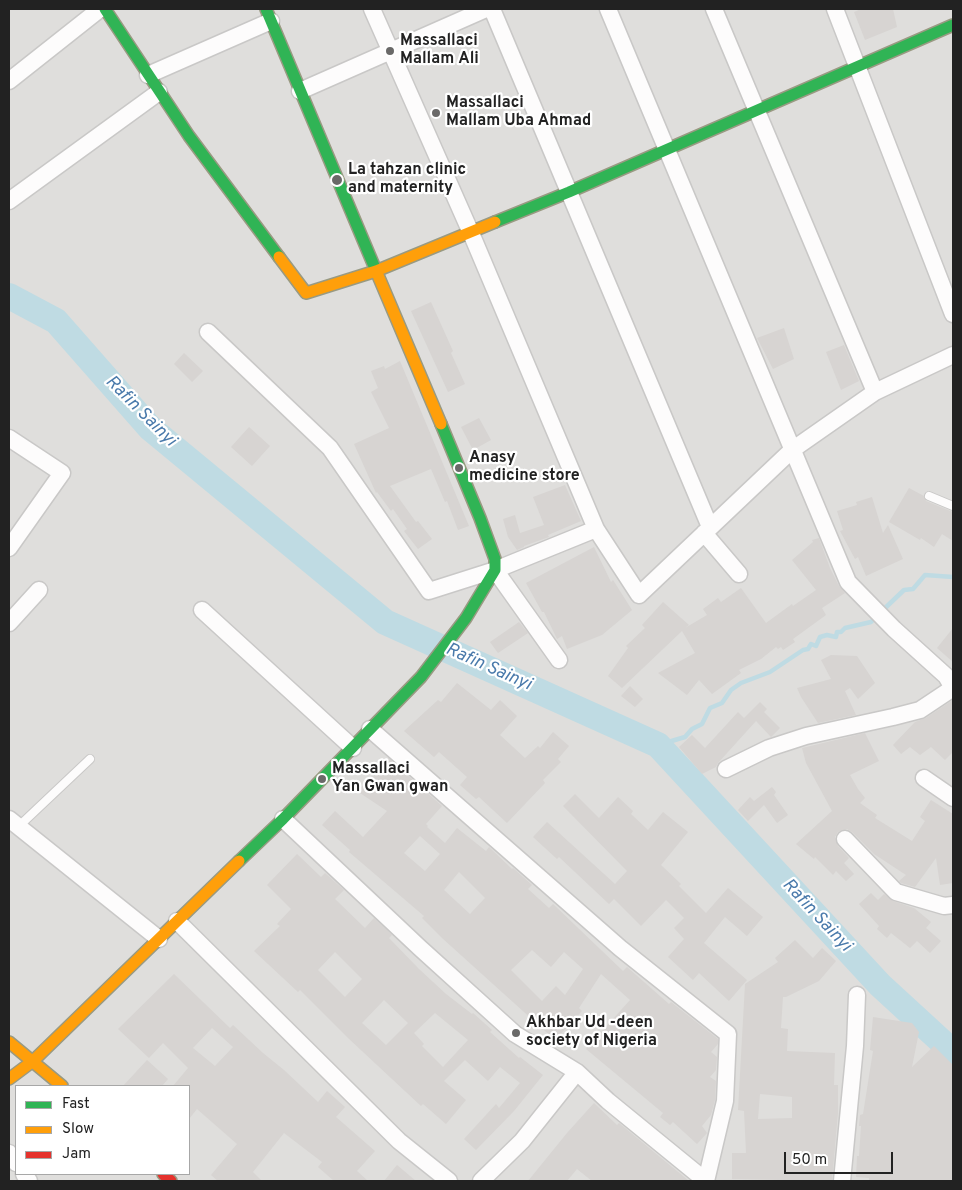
<!DOCTYPE html>
<style>
body{margin:0}
#map{position:relative;width:962px;height:1190px;overflow:hidden;background:#f0eeeb;font-family:Overpass,sans-serif}
canvas{display:block}
.frame{position:absolute;inset:0;border:10px solid #222;pointer-events:none}
.legend{position:absolute;left:15px;top:1085px;width:175px;height:90px;box-sizing:border-box;background:#fff;border:1px solid #a7a7a7;margin:0;padding:6px 9px;list-style:none;font-size:15px;color:#222}
.legend li{display:flex;align-items:center;gap:10px;height:25px}
.legend b{width:25px;border:1px solid #a7a7a7}
.scale{position:absolute;left:784px;top:1152px;width:109px;height:22px;box-sizing:border-box;border:2px solid #222;border-top:0;padding-left:6px;font-size:15px;line-height:18px;white-space:nowrap;color:#222;-webkit-text-stroke:4px #fff;paint-order:stroke}
</style>
<div id="map">
<canvas width="962" height="1190"></canvas>
<div class="frame"></div>
<ul class="legend">
<li><b style="height:6px;background:#30b455"></b>Fast</li>
<li><b style="height:6px;background:#ff9f0a"></b>Slow</li>
<li><b style="height:6px;background:#e5322d"></b>Jam</li>
</ul>
<div class="scale">50 m</div>
</div>
<script>
const g = document.querySelector('canvas').getContext('2d');
g.lineJoin = 'round';
function fill(path, color) { g.fillStyle = color; g.fill(path, 'evenodd'); }
const shape = rows => new Path2D(rows.map(r => 'M' + r).join(''));
function strokePath(path, color, width, dash) { g.strokeStyle = color; g.lineWidth = width; g.lineCap = dash ? 'butt' : 'round'; g.setLineDash(dash || []); g.stroke(path); }
function label(font, color, halo, rows, align = 'center') {
  g.font = font + ' Overpass,sans-serif'; g.lineWidth = 4.5; g.setLineDash([]); g.textBaseline = 'middle'; g.strokeStyle = halo; g.fillStyle = color; for (const [text, x, y, turn = 0] of rows) {
    g.save(); g.translate(x, y); g.rotate((+turn || 0) * Math.PI / 180); g.textAlign = isNaN(turn) ? turn : align; if (halo) g.strokeText(text, 0, 0); g.fillText(text, 0, 0); g.restore();
  }
}
const residential = shape([
 [9,9,953,9,953,1181,9,1181],
 [16,1086,189,1086,189,1174,16,1174]
]);
const stream = shape([
 [882,611,904,590,913,589,925,575,953,577],
 [658,745,685,737,692,729,702,724,710,708,722,703,731,690,741,683,770,672,803,650,808,649,811,644,816,646,820,637,827,635,836,637,837,632,841,632,845,628,871,622,877,616]
]);
const river = shape([
 [9,296,56,321,150,428,385,622,658,745,880,985,953,1052]
]);
const building = shape([
 [861,9,893,9,897,27,865,40,854,12],
 [431,302,453,351,451,353,465,384,448,392,411,311],
 [784,328,794,359,773,369,757,338],
 [844,345,859,381,841,390,826,352],
 [184,353,203,371,192,382,174,364],
 [400,361,469,526,458,530,447,501,445,502,431,469,390,486,416,522,418,521,432,539,418,549,404,531,407,529,393,509,391,511,377,492,376,493,354,444,389,428,371,392,378,388,371,371,384,366,385,369],
 [479,418,491,440,473,450,461,427],
 [249,427,270,446,252,466,231,447],
 [565,485,581,521,548,535,549,537,524,546,524,547,517,550,508,537,503,519,515,515,520,533,544,525,533,497],
 [909,488,924,496,926,501,953,512,953,541,942,534,934,547,921,538,920,540,889,522],
 [872,497,883,533,888,525,903,559,866,576,858,557,855,559,840,531,843,530,837,511,857,505,856,502],
 [819,538,830,568,839,586,845,593,822,608,826,615,793,639,795,642,783,650,781,647,778,649,776,647,761,659,739,670,741,673,712,694,699,680,687,695,658,673,695,653,682,631,622,688,608,676,628,648,626,646,645,628,642,625,663,602,689,625,685,628,707,615,703,609,718,598,721,602,741,588,766,623,792,604,793,606,816,590,792,560,813,542,812,540],
 [594,547,611,582,613,580,632,610,602,635,567,649,562,636,557,639,544,612,542,612,526,583],
 [519,622,528,633,498,653,490,642],
 [953,628,953,662,937,648],
 [831,655,857,656,875,683,858,699,850,688,845,691,856,715,818,723,801,697,797,688,831,679,821,660],
 [457,683,491,710,500,700,517,716,500,735,525,758,538,746,540,748,553,732,569,746,558,759,561,762,543,780,545,783,507,823,479,797,476,799,460,785,467,777,439,752,434,757,404,731,438,700,441,702],
 [630,686,643,699,635,707,621,696],
 [953,700,953,752,945,760,931,747,920,755,910,747,901,754,893,745,915,722,926,718],
 [760,702,767,709,764,712,780,728,771,737,756,721,718,763,716,767,702,774,679,747,692,735,705,748,738,712,744,718],
 [865,733,879,761,850,775,858,789,865,798,860,803,877,815,875,818,912,841,925,821,920,817,931,800,953,814,953,883,940,885,936,858,915,887,901,883,899,881,906,875,874,854,852,832,847,829,838,832,835,837,838,846,849,858,844,863,854,874,846,881,836,871,833,875,815,857,814,859,796,844,832,811,806,763,802,748],
 [388,758,442,806,426,824,428,826,427,827,445,843,457,828,486,851,489,847,512,869,513,868,532,885,528,889,549,908,553,904,623,971,627,967,669,1004,671,1002,718,1039,718,1044,711,1052,717,1057,716,1070,710,1077,716,1081,715,1100,711,1115,702,1126,707,1133,697,1144,673,1122,670,1125,660,1117,663,1113,586,1049,630,1000,601,974,579,1008,582,1011,555,1040,442,938,422,918,424,916,349,852,350,850,322,825,335,811,363,837,387,811,357,791,376,773,375,772],
 [420,836,440,854,425,871,404,853],
 [459,872,485,898,470,914,444,890],
 [532,950,551,967,564,952,583,969,565,995,556,986,542,1001,511,970],
 [772,787,776,792,774,795,788,815,777,823,764,805,748,821,738,810,750,797,754,801],
 [575,794,599,818,618,797,633,811,631,814,648,830,663,812,688,832,661,865,681,884,679,886,706,913,728,888,763,917,747,936,725,917,704,943,747,980,729,1001,699,973,693,980,668,957,684,939,674,928,684,918,666,900,641,926,614,899,609,904,559,857,557,859,533,837,547,822,615,884,627,871,563,806],
 [297,854,321,877,325,873,344,890,335,899,365,928,374,918,392,935,389,938,419,969,446,994,472,1014,473,1013,492,1030,490,1032,519,1058,520,1057,543,1075,514,1111,476,1150,464,1139,496,1104,499,1108,520,1083,500,1067,488,1081,465,1060,444,1081,466,1100,446,1124,423,1104,421,1106,348,1038,300,990,298,992,254,951,280,926,277,924,291,909,267,885],
 [335,952,362,979,345,997,318,970],
 [384,1000,408,1023,386,1045,362,1023],
 [435,1013,468,1040,443,1067,422,1046,424,1044,414,1033],
 [871,893,878,900,884,894,893,901,914,908,931,922,926,928,941,941,930,953,917,941,910,948,891,933,887,938,877,929,879,926,859,904],
 [795,940,813,958,822,948,836,961,819,981,786,997,783,997,781,1028,788,1029,787,1051,835,1053,834,1085,838,1085,838,1113,832,1181,732,1179,732,1153,746,1153,744,1111,738,1110,745,984,778,962,775,958],
 [760,1094,792,1097,792,1118,758,1119],
 [174,974,230,1028,233,1025,263,1053,284,1070,318,1102,327,1091,345,1107,336,1117,375,1151,357,1171,368,1181,334,1181,318,1167,322,1162,284,1133,253,1172,262,1181,218,1181,211,1175,237,1144,197,1109,189,1119,189,1086,173,1086,188,1068,163,1043,149,1058,118,1029],
 [212,1028,233,1047,215,1066,193,1048],
 [873,1017,912,1023,919,1032,912,1067,934,1046,953,1065,953,1180,869,1181,869,1178,856,1177,857,1156,859,1156,861,1126,859,1126,860,1115,863,1114,873,1051,870,1050],
 [147,1060,168,1079,162,1086,123,1086],
 [594,1103,617,1125,619,1123,689,1181,592,1181,577,1169,567,1181,528,1181,567,1133],
 [397,1165,416,1181,384,1181]
]);
const lane = shape([
 [929,496,953,506],
 [18,827,90,759]
]);
const street = shape([
 [372,9,471,233,596,529,639,595,792,450,875,392,953,355],
 [492,9,710,527],
 [608,9,848,582,894,629,946,676,953,688],
 [714,9,875,392],
 [835,9,953,314],
 [148,75,271,21],
 [9,81,100,9],
 [300,91,486,9],
 [9,201,159,92],
 [208,332,330,448,429,591,495,570,596,529],
 [9,438,62,473,9,548],
 [704,533,739,574],
 [495,570,559,660],
 [202,610,353,748],
 [9,623,39,590],
 [370,729,620,948,728,1034,725,1101,706,1181],
 [726,769,769,748,806,736,893,717,920,710,953,688],
 [924,778,953,798],
 [9,819,159,939],
 [283,819,420,948,515,1034,577,1072,608,1101,706,1181],
 [845,839,896,892,944,906,953,905],
 [177,921,399,1141,449,1181],
 [9,1153,16,1163],
 [24,1174,29,1181],
 [481,1181,522,1141,577,1072],
 [842,1181,855,1046,857,995]
]);
const fast = shape([
 [105,9,189,136,279,257],
 [266,9,377,273],
 [495,222,569,192,953,25],
 [239,861,283,819,421,677,466,618,495,570,495,559,480,518,441,424]
]);
const slow = shape([
 [279,257,306,293,376,271,495,222],
 [377,273,441,424],
 [9,1042,62,1086],
 [9,1079,33,1061,239,861]
]);
const jam = shape([
 [163,1174,171,1181]
]);
const markers = [
 [390,51,5,"#6a6968"],
 [436,113,5,"#6a6968"],
 [337,180,6,"#6a6968"],
 [459,468,5,"#6a6968"],
 [322,779,5,"#6a6968"],
 [516,1033,5,"#6a6968"]
];
const poiNames = [
 ["Massallaci",400,42],
 ["Mallam Ali",400,60],
 ["Massallaci",446,104],
 ["Mallam Uba Ahmad",446,122],
 ["La tahzan clinic",348,171],
 ["and maternity",348,189],
 ["Anasy",469,459],
 ["medicine store",469,477],
 ["Massallaci",332,770],
 ["Yan Gwan gwan",332,788],
 ["Akhbar Ud -deen",526,1024],
 ["society of Nigeria",526,1042]
];
const waterNames = [
 ["Rafin Sainyi",140,412,45],
 ["Rafin Sainyi",488,668,24],
 ["Rafin Sainyi",816,916,47]
];
fill(residential, '#dfdedc');
strokePath(stream, '#bfdbe3', 4.5);
strokePath(river, '#bfdbe3', 26);
fill(building, '#d7d4d2');
strokePath(lane, '#c9c8c7', 10);
strokePath(street, '#c9c8c7', 19);
strokePath(fast, '#999a82', 14);
strokePath(slow, '#999a82', 14);
strokePath(jam, '#999a82', 14);
strokePath(lane, '#fdfcfc', 8);
strokePath(street, '#fdfcfc', 16);
strokePath(fast, '#30b455', 11);
strokePath(slow, '#ff9f0a', 11);
strokePath(jam, '#e5322d', 11);
for (const [x, y, r, color] of markers) { const dot = new Path2D(); dot.arc(x, y, r, 0, 2 * Math.PI); g.fillStyle = color; g.fill(dot); strokePath(dot, '#fff', 2); }
label('bold 16px', '#222', '#fff', poiNames, 'left');
label('italic 18px', '#4a7aab', '#fff', waterNames);
</script>
